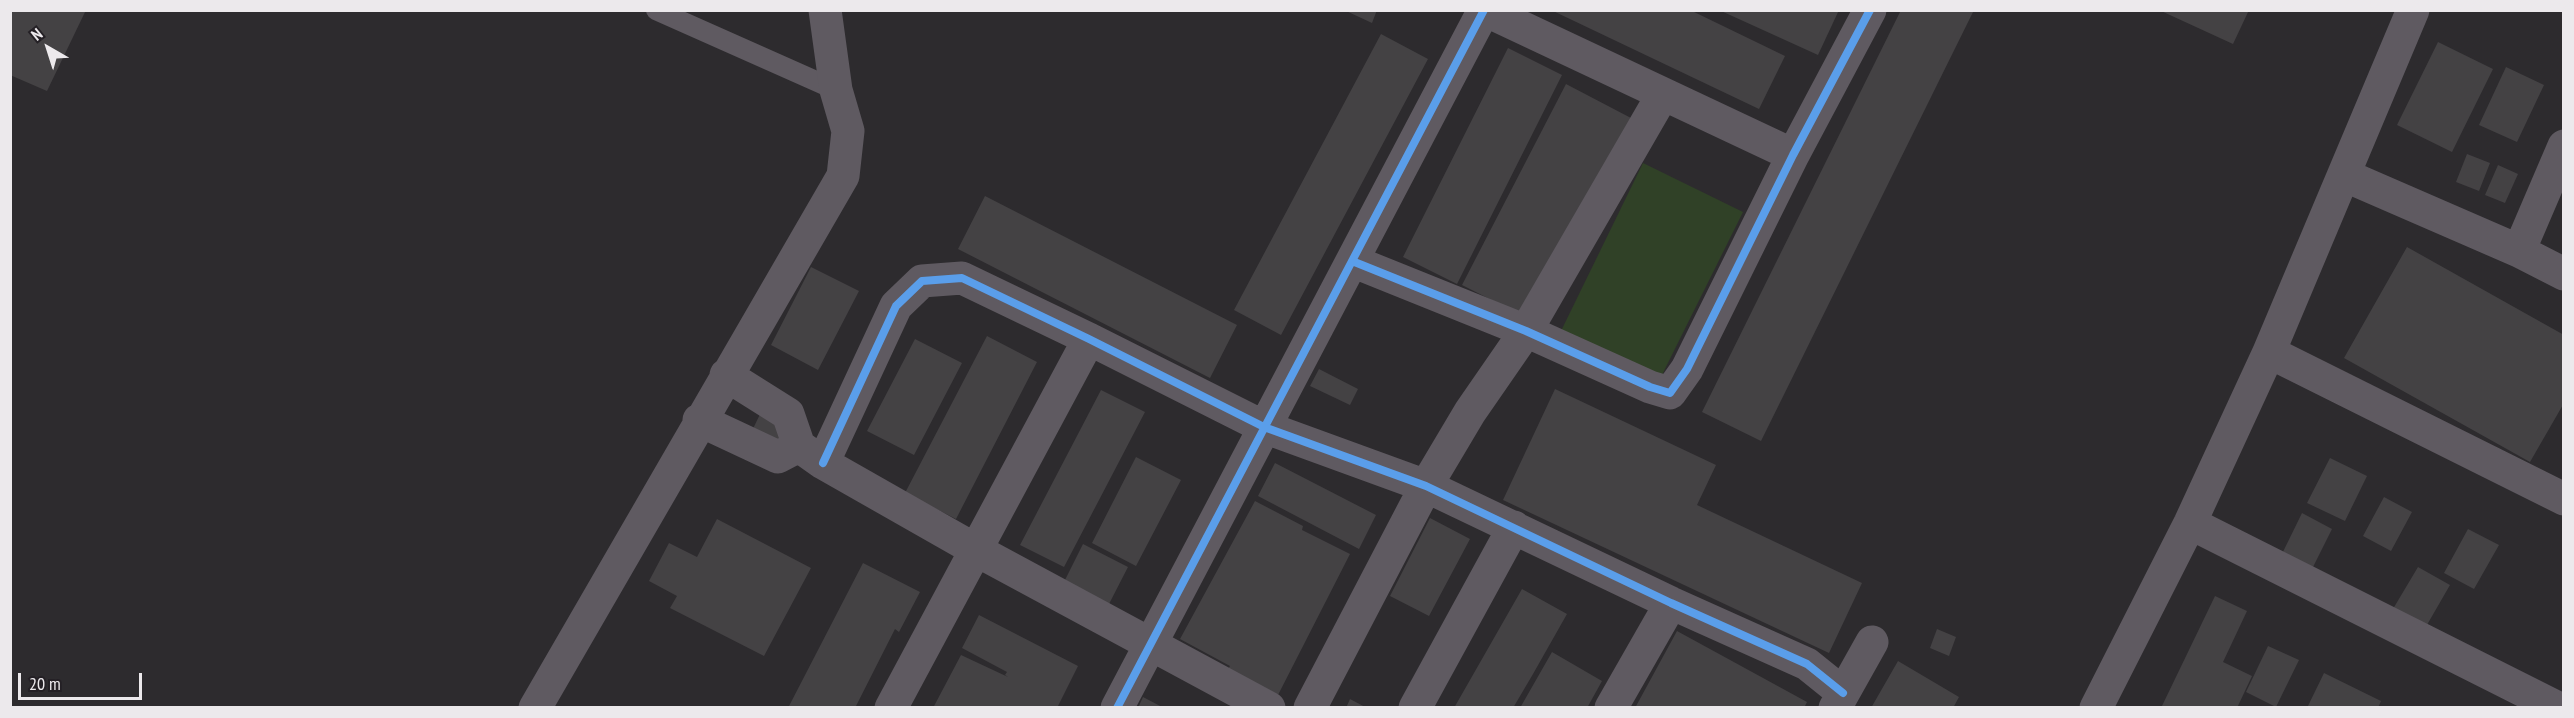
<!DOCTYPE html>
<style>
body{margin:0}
#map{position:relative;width:2574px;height:718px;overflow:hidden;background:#2d2b2e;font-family:"PT Sans Narrow",sans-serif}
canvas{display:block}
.frame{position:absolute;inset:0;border:12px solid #ece9ec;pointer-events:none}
.north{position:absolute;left:18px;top:18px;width:60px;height:60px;-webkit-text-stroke:4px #242025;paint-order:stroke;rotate:321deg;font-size:16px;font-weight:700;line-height:24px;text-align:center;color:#ece9ec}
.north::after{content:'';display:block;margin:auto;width:21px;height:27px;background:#ece9ec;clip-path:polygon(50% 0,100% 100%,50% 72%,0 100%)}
.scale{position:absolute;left:18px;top:673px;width:124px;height:27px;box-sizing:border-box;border:3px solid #ece9ec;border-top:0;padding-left:8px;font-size:18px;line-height:21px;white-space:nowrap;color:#ece9ec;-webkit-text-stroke:4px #242025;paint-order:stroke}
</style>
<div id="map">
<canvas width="2574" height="718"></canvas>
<div class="frame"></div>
<div class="north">N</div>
<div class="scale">20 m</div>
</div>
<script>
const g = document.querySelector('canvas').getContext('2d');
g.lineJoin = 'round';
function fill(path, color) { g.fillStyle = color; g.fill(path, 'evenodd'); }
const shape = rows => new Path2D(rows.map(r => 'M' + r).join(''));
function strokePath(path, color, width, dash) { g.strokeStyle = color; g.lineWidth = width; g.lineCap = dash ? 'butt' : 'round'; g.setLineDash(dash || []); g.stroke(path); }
const green = shape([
 [1643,163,1743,212,1659,381,1560,333]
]);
const building = shape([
 [12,10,86,10,47,91,10,75],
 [1344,10,1377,10,1372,23],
 [1551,10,1690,10,1785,56,1759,109],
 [1719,10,1839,10,1818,55],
 [1901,10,1974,10,1761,441,1702,412],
 [2159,10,2249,10,2233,44],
 [1381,34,1428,59,1281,335,1234,310],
 [2438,42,2493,69,2452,152,2397,125],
 [1508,48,1562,75,1457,284,1403,257],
 [2506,67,2544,85,2517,142,2479,125],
 [1566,84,1631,118,1527,318,1462,285],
 [2467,154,2490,163,2479,191,2456,182],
 [2498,165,2518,174,2505,203,2485,195],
 [985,196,1237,325,1210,378,958,249],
 [2407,247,2564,335,2564,403,2530,462,2344,358],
 [811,267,859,291,818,370,771,345],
 [987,336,1037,362,956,519,905,493],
 [915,339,962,363,914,455,867,431],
 [1319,369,1358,389,1350,405,1310,386],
 [1555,389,1716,465,1697,505,1862,583,1829,653,1503,500],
 [1101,390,1145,412,1064,567,1020,545],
 [762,410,787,422,777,445,751,433],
 [1136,457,1181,480,1136,566,1092,543],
 [2330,458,2367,476,2345,521,2307,503],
 [1275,463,1376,515,1359,549,1258,496],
 [2384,497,2412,512,2391,551,2363,536],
 [1255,501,1303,526,1302,530,1350,554,1278,695,1228,669,1230,666,1180,639],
 [2302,513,2332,529,2309,575,2279,560],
 [1430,518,1470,539,1429,616,1390,596],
 [717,519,811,568,764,656,670,608,677,596,649,581,669,543,697,557],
 [2468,529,2499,545,2474,589,2444,573],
 [1083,544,1128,567,1109,604,1064,582],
 [863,563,920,592,899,632,895,629,855,708,788,708],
 [2418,567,2450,585,2420,637,2387,619],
 [1522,589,1567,614,1533,674,1513,708,1454,708],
 [2215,596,2247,611,2223,662,2252,676,2237,708,2161,708],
 [979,615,1078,666,1057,708,933,708,961,655,1008,677,1005,675,1007,672,962,648],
 [1937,629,1956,637,1949,656,1930,648],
 [1677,631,1807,702,1804,708,1635,708],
 [2268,646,2299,660,2276,707,2246,692],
 [1552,652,1602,681,1587,708,1520,708],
 [1898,661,1959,697,1953,708,1871,708],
 [2324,673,2381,701,2378,708,2307,708],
 [1143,697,1164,708,1138,708],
 [1350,699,1367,708,1346,708]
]);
const service = shape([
 [656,10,836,90]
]);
const minor = shape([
 [1485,10,1793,155],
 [2344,175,2519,251,2564,274],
 [2519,251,2564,146],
 [1352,261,1526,331,1650,387,1670,393,1687,369,1793,155,1870,10],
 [2269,352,2564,499],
 [726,375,788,414,799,446,823,463,976,550,1269,708],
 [699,420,778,457,799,446],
 [823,463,896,306,922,281,962,278,1089,339,1264,427,1426,486,1671,603,1807,664,1843,693],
 [2190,523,2558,708],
 [535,708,843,176,848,131,836,90,825,10],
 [891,708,1089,339],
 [1117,708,1484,10],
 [1310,708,1426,486,1470,412,1526,331,1663,94],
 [1415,708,1514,527],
 [1611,708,1671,603],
 [1835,708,1872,642],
 [2096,708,2190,523,2269,352,2413,10]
]);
const cycleway = shape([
 [1352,261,1526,331,1650,387,1670,393,1687,369,1793,155,1870,10],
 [823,463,896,306,922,281,962,278,1089,339,1264,427,1426,486,1671,603,1807,664,1843,693],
 [1117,708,1484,10]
]);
fill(green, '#304127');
fill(building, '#444244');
strokePath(service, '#5f5a61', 20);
strokePath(minor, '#5f5a61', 33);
strokePath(cycleway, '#5a9eea', 8);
</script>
